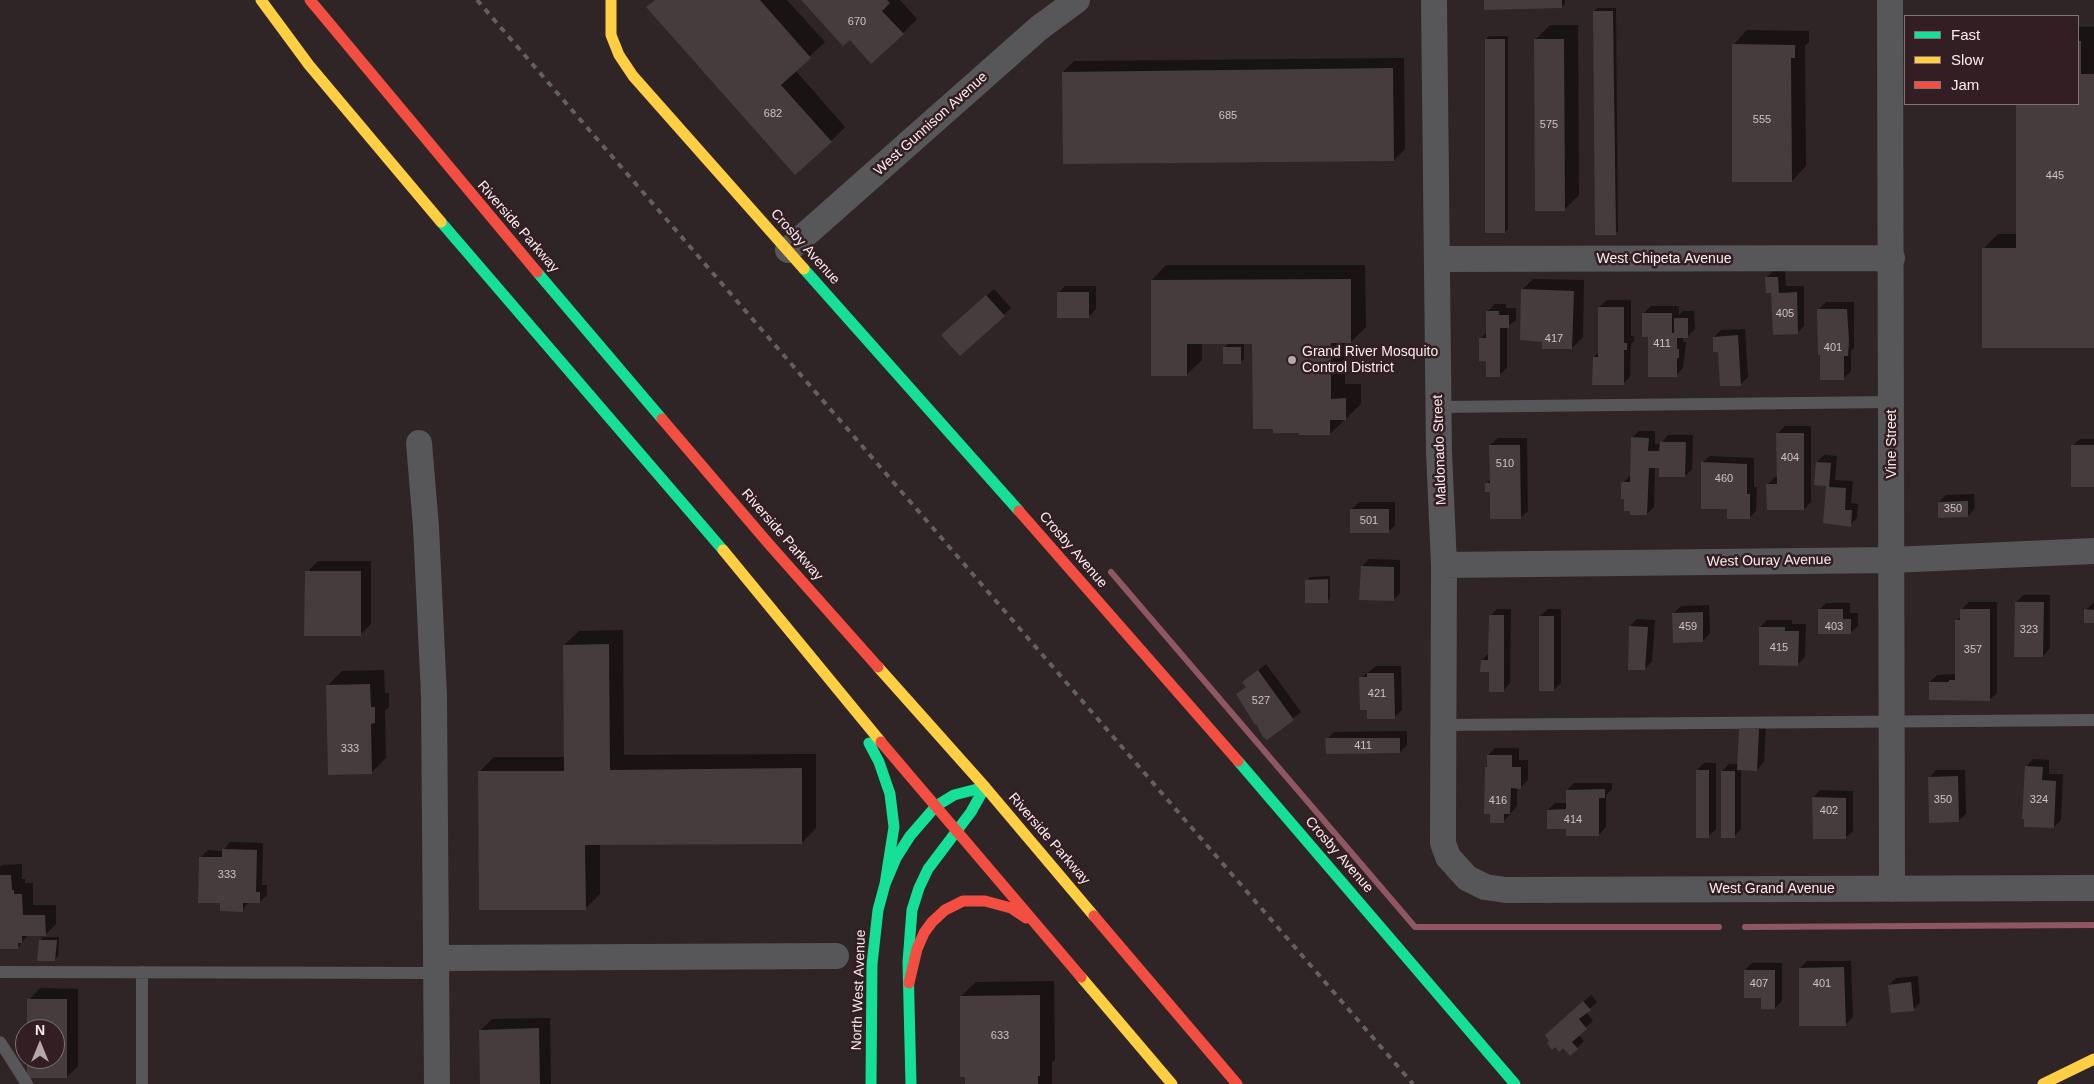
<!DOCTYPE html>
<style>
body{margin:0}
#map{position:relative;width:2094px;height:1084px;overflow:hidden;background:#2f2426;font-family:Helvetica,sans-serif}
canvas{display:block}
.legend{position:absolute;left:1904px;top:15px;width:175px;height:90px;box-sizing:border-box;background:#331f23;border:1px solid #837175;margin:0;padding:6px 9px;list-style:none;font-size:15px;color:#fbecef}
.legend li{display:flex;align-items:center;gap:10px;height:25px}
.legend b{width:25px;border:1px solid #837175}
.north{position:absolute;left:15px;top:1019px;width:50px;height:50px;box-sizing:border-box;background:#331f23;border:1px solid #837175;border-radius:50%;rotate:0deg;font-size:14px;font-weight:700;line-height:20px;text-align:center;color:#fbecef}
.north::after{content:'';display:block;margin:auto;width:18px;height:22px;background:#b4a6a9;clip-path:polygon(50% 0,100% 100%,50% 72%,0 100%)}
</style>
<div id="map">
<canvas width="2094" height="1084"></canvas>
<ul class="legend">
<li><b style="height:6px;background:#16e098"></b>Fast</li>
<li><b style="height:6px;background:#ffcf43"></b>Slow</li>
<li><b style="height:6px;background:#f24e42"></b>Jam</li>
</ul>
<div class="north">N</div>
</div>
<script>
const g = document.querySelector('canvas').getContext('2d');
g.lineJoin = 'round';
function fill(path, color) { g.fillStyle = color; g.fill(path, 'evenodd'); }
const shape = rows => new Path2D(rows.map(r => 'M' + r).join(''));
function strokePath(path, color, width, dash) { g.strokeStyle = color; g.lineWidth = width; g.lineCap = dash ? 'butt' : 'round'; g.setLineDash(dash || []); g.stroke(path); }
function label(font, color, halo, rows, align = 'center') {
  g.font = font + ' Helvetica,sans-serif'; g.lineWidth = 5; g.setLineDash([]); g.textBaseline = 'middle'; g.strokeStyle = halo; g.fillStyle = color; for (const [text, x, y, turn = 0] of rows) {
    g.save(); g.translate(x, y); g.rotate((+turn || 0) * Math.PI / 180); g.textAlign = isNaN(turn) ? turn : align; if (halo) g.strokeText(text, 0, 0); g.fillText(text, 0, 0); g.restore();
  }
}
const shadow = shape([
 [655,0,787,0,825,42,795,70,845,127,831,141],
 [802,0,900,0,917,19,903,33,850,38],
 [1485,0,1565,0,1565,4,1562,7],
 [1597,8,1616,8,1618,231,1615,234,1594,11],
 [1550,25,1578,25,1579,195,1564,210,1535,40],
 [2078,27,2094,27,2094,346,1983,249,1998,234,2017,234,2017,104,2078,104],
 [1747,30,1809,31,1809,42,1805,46,1806,166,1792,181,1733,45],
 [1489,36,1508,36,1508,229,1505,232,1486,39],
 [1404,58,1405,149,1394,160,1063,72,1074,61],
 [1166,265,1365,265,1366,327,1351,342,1345,342,1345,384,1361,384,1361,404,1330,434,1254,343,1244,343,1244,359,1240,362,1225,347,1229,343,1202,343,1202,360,1187,374,1152,280],
 [1774,270,1785,270,1786,286,1804,286,1804,326,1797,333,1766,278],
 [1533,279,1584,280,1583,337,1572,348,1543,340,1522,290],
 [1065,286,1096,286,1096,309,1089,316,1058,293],
 [994,289,1011,308,960,354,950,328],
 [1607,300,1631,300,1631,336,1634,336,1634,341,1631,344,1630,377,1623,384,1594,357,1599,352,1599,307],
 [1826,302,1854,302,1854,348,1851,351,1851,371,1844,378,1819,309],
 [1495,304,1506,304,1506,308,1516,308,1516,320,1507,327,1507,368,1499,375,1488,360,1481,338,1488,331,1488,311],
 [1651,306,1679,306,1679,315,1683,311,1694,311,1695,329,1687,337,1683,337,1683,342,1686,342,1683,368,1676,375,1649,336,1643,314],
 [1745,329,1748,377,1741,384,1720,350,1714,337,1721,330],
 [1785,426,1811,426,1811,502,1804,509,1768,484,1775,477,1778,477,1778,433],
 [1639,431,1655,431,1655,444,1661,444,1668,435,1693,435,1692,469,1685,476,1661,467,1655,467,1654,507,1647,514,1623,483,1631,475,1632,438],
 [1498,438,1527,438,1528,511,1520,518,1486,484,1491,479,1490,445],
 [2080,439,2094,439,2094,486,2072,446],
 [1824,455,1837,456,1835,480,1853,481,1851,503,1858,504,1857,518,1850,525,1817,462],
 [1710,456,1754,458,1754,487,1757,487,1756,511,1749,518,1729,508,1702,463],
 [1974,494,1975,508,1968,516,1939,502,1946,495],
 [1359,502,1395,502,1395,525,1388,532,1352,509],
 [1369,559,1400,560,1400,593,1393,600,1362,566],
 [318,561,371,561,371,624,360,635,307,572],
 [1330,576,1330,598,1327,602,1307,581,1310,577],
 [2023,595,2050,595,2050,648,2043,656,2016,603],
 [1969,602,1997,602,1997,693,1989,700,1930,682,1937,675,1956,674,1956,621,1962,616,1962,609],
 [1826,603,1850,603,1850,613,1858,613,1858,626,1850,633,1819,610],
 [2093,603,2094,603,2094,622,2086,610],
 [1709,605,1710,633,1703,641,1674,613,1681,606],
 [1497,609,1511,609,1510,683,1503,691,1482,660,1490,652,1490,616],
 [1548,609,1561,609,1561,683,1554,690,1540,616],
 [1637,619,1655,620,1652,661,1645,669,1630,626],
 [1767,620,1792,620,1792,624,1806,624,1805,657,1798,664,1760,627],
 [623,630,624,755,816,754,816,828,802,843,600,844,600,894,586,908,479,772,494,757,565,757,564,645,579,631],
 [1266,664,1301,712,1267,738,1237,694,1247,686,1244,682],
 [1376,666,1401,666,1402,710,1394,717,1361,678],
 [384,670,385,693,389,693,389,707,385,711,386,758,372,772,327,686,342,671],
 [1747,722,1766,723,1764,762,1757,770,1741,769,1741,829,1734,836,1722,771,1729,764,1739,764,1740,729],
 [1407,731,1407,745,1400,752,1327,739,1334,732],
 [1495,748,1519,748,1519,760,1528,760,1528,780,1521,787,1517,787,1517,806,1503,822,1486,767,1488,765,1488,755],
 [2033,759,2049,760,2049,774,2063,774,2061,820,2054,827,2026,767],
 [1704,763,1716,763,1716,829,1709,836,1697,770],
 [1936,770,1965,770,1966,814,1958,821,1929,778],
 [1574,783,1612,783,1612,789,1606,795,1606,827,1599,835,1567,828,1548,810,1555,803,1567,803,1567,790],
 [1820,790,1853,791,1853,831,1845,838,1813,798],
 [230,842,263,843,262,885,267,885,267,895,259,902,249,902,242,910,221,902,200,858,208,850,223,851],
 [22,864,22,879,25,879,25,883,33,883,33,905,56,905,56,924,45,935,28,935,17,948,0,948,0,867,2,865],
 [43,937,59,937,58,956,55,960,40,941],
 [1807,961,1851,961,1853,1017,1846,1024,1800,968],
 [1752,963,1782,963,1782,1001,1775,1008,1762,997,1745,970],
 [1918,976,1920,1002,1913,1010,1889,985,1896,978],
 [1054,981,1055,1060,1052,1062,1052,1084,966,1084,961,996,976,982],
 [40,988,78,989,78,1066,67,1077,28,1059,55,1059,55,1029,29,1029,29,1000],
 [1591,995,1597,1002,1586,1012,1593,1021,1578,1034,1584,1041,1577,1048,1563,1046,1551,1040,1553,1028],
 [550,1018,551,1084,481,1084,481,1030,492,1019]
]);
const stream = shape([
 [1111,572,1415,927,1719,927],
 [1745,927,2094,925]
]);
const building = shape([
 [655,0,760,0,811,58,781,85,832,142,795,175,646,7],
 [801,0,887,0,890,3,882,11,904,34,871,64,850,40,843,46],
 [1484,0,1562,0,1562,8,1484,10],
 [1593,11,1613,11,1616,235,1595,235],
 [1485,39,1505,39,1505,233,1485,233],
 [1534,39,1564,39,1565,211,1535,211],
 [2078,41,2081,41,2081,74,2094,74,2094,348,1982,348,1982,248,2016,248,2016,104,2078,104],
 [1732,44,1795,45,1795,58,1791,58,1792,182,1732,182],
 [1393,68,1394,161,1063,164,1062,72],
 [1765,277,1778,277,1779,293,1797,292,1798,334,1773,335,1771,293,1766,293],
 [1351,279,1351,343,1331,343,1331,399,1346,398,1346,420,1330,420,1330,435,1299,435,1299,433,1273,433,1273,429,1253,429,1252,344,1187,344,1187,376,1151,376,1151,280],
 [1521,289,1574,291,1572,349,1542,349,1542,342,1520,340],
 [1057,292,1089,292,1089,318,1057,318],
 [986,295,1005,316,960,356,941,335],
 [1598,307,1624,307,1624,343,1627,343,1627,350,1624,350,1624,385,1592,385,1593,357,1598,357],
 [1817,309,1847,309,1849,341,1848,356,1844,356,1844,380,1820,380,1820,355,1818,355],
 [1486,311,1499,311,1499,315,1509,315,1509,328,1500,328,1500,377,1486,377,1486,361,1479,361,1479,338,1486,338],
 [1642,313,1672,313,1672,333,1674,333,1674,318,1688,318,1688,338,1677,338,1677,349,1679,349,1679,358,1677,358,1677,377,1648,377,1648,337,1642,337],
 [1738,335,1741,386,1720,386,1718,352,1713,352,1713,337],
 [1223,347,1241,347,1241,364,1223,364],
 [1776,433,1804,433,1804,510,1767,510,1766,484,1777,484],
 [1631,437,1649,438,1648,451,1659,451,1660,442,1686,442,1685,477,1659,477,1659,468,1649,468,1647,515,1630,515,1630,511,1624,511,1624,499,1621,499,1621,482,1630,482],
 [1489,445,1520,445,1521,519,1490,519,1490,492,1485,492,1485,483,1490,483],
 [2071,445,2094,445,2094,487,2071,487],
 [1701,462,1747,464,1747,494,1750,494,1750,519,1727,519,1727,509,1701,509],
 [1816,462,1831,463,1829,487,1846,488,1845,510,1852,510,1851,527,1823,523,1826,486,1814,485],
 [1968,501,1968,517,1938,518,1938,502],
 [1350,509,1389,509,1389,533,1350,533],
 [1361,566,1394,567,1394,601,1359,600],
 [305,571,361,571,361,636,304,636],
 [1328,579,1328,603,1305,603,1305,580],
 [2015,602,2044,602,2043,657,2014,657],
 [1818,609,1843,609,1843,619,1851,619,1851,634,1818,634],
 [1960,609,1990,609,1990,701,1929,700,1929,682,1949,682,1949,680,1955,680,1955,620,1960,620],
 [2084,609,2094,610,2094,623,2084,623],
 [1703,612,1703,642,1673,643,1672,613],
 [1489,615,1504,615,1504,692,1489,692,1489,672,1480,672,1481,660,1488,660],
 [1539,616,1554,616,1554,691,1539,691],
 [1629,626,1648,627,1645,670,1628,670],
 [1759,627,1785,627,1785,631,1799,631,1798,666,1759,665],
 [609,644,610,770,802,768,802,844,585,845,586,910,479,910,478,771,564,771,563,645],
 [1258,670,1294,720,1267,740,1263,737,1256,724,1255,725,1236,694,1246,687,1242,682],
 [1367,673,1394,673,1395,719,1367,719,1367,710,1360,710,1359,677,1367,677],
 [370,684,371,707,375,707,375,723,371,724,372,774,328,775,326,685],
 [1739,729,1759,729,1757,771,1737,770],
 [1325,738,1400,738,1400,753,1326,754],
 [1487,755,1512,755,1512,767,1521,767,1521,789,1511,788,1510,814,1504,814,1504,823,1490,823,1490,814,1484,814,1485,767,1487,767],
 [2025,766,2043,767,2042,780,2056,781,2054,828,2024,827,2024,819,2022,819],
 [1696,770,1709,770,1709,838,1696,838],
 [1721,771,1735,771,1735,838,1721,838],
 [1958,776,1959,822,1929,823,1928,777],
 [1605,789,1605,798,1599,798,1599,836,1566,836,1566,829,1547,829,1547,810,1566,809,1566,790],
 [1812,797,1846,798,1846,839,1813,839],
 [222,849,257,850,256,892,260,892,260,903,243,903,243,912,220,911,220,903,198,903,199,857,222,857],
 [0,875,11,875,12,890,14,890,14,894,22,894,23,915,45,915,46,936,22,936,22,943,18,943,18,949,0,949],
 [39,940,57,940,55,961,37,961],
 [1844,967,1846,1026,1799,1026,1799,968],
 [1744,970,1775,970,1775,1009,1761,1009,1761,998,1744,998],
 [1911,982,1914,1011,1891,1013,1888,985],
 [1040,995,1040,1076,1038,1076,1038,1084,965,1084,965,1077,960,1077,960,996],
 [27,999,67,999,67,1078,27,1078,27,1059,55,1059,55,1029,27,1029],
 [1583,1001,1591,1010,1579,1019,1587,1029,1572,1042,1578,1049,1570,1056,1563,1048,1559,1052,1555,1047,1552,1050,1547,1043,1549,1041,1545,1035],
 [539,1028,540,1084,480,1084,479,1030]
]);
const lane = shape([
 [1438,407,1892,402],
 [1443,725,2094,720],
 [0,972,436,973],
 [142,972,142,1084],
 [0,1042,27,1084]
]);
const street = shape([
 [1434,0,1439,452,1444,565,1443,826,1443,843,1448,857,1467,878,1485,887,1506,890,2094,888],
 [1890,0,1892,889],
 [788,250,1039,28,1077,0],
 [1437,259,1892,258],
 [419,443,426,527,434,696,437,1084],
 [1444,565,1892,560,2094,551],
 [436,958,836,956]
]);
const fast = shape([
 [441,222,723,550],
 [804,269,1019,511],
 [537,272,662,419],
 [869,743,879,762,890,794,894,827,885,884],
 [1238,761,1515,1084],
 [871,1084,872,964,878,910,885,884,896,858,910,836,936,806,954,795,985,787],
 [911,1084,908,962,912,910,919,888,928,869,971,812,985,787]
]);
const slow = shape([
 [261,0,309,65,441,222],
 [611,0,611,35,619,55,633,76,804,269],
 [723,550,881,742],
 [878,667,985,787,1094,916],
 [1081,977,1172,1084],
 [2043,1084,2094,1059]
]);
const jam = shape([
 [310,0,537,272],
 [662,419,768,543,878,667],
 [1019,511,1238,761],
 [881,742,1081,977],
 [1094,916,1237,1084],
 [909,983,917,949,924,933,932,922,945,910,963,901,985,901,1011,908,1026,918]
]);
const rail = shape([
 [477,0,1413,1084]
]);
const markers = [
 [1292,360,5,"#b4a6a9"]
];
const numberNames = [
 ["670",857,22],
 ["682",773,114],
 ["685",1228,116],
 ["555",1762,120],
 ["575",1549,125],
 ["445",2055,176],
 ["405",1785,314],
 ["417",1554,339],
 ["411",1662,344],
 ["401",1833,348],
 ["404",1790,458],
 ["510",1505,464],
 ["460",1724,479],
 ["350",1953,509],
 ["501",1369,521],
 ["459",1688,627],
 ["403",1834,627],
 ["323",2029,630],
 ["415",1779,648],
 ["357",1973,650],
 ["421",1377,694],
 ["527",1261,701],
 ["411",1363,746],
 ["333",350,749],
 ["350",1943,800],
 ["324",2039,800],
 ["416",1498,801],
 ["402",1829,811],
 ["414",1573,820],
 ["333",227,875],
 ["407",1759,984],
 ["401",1822,984],
 ["633",1000,1036]
];
const streetNames = [
 ["West Gunnison Avenue",931,124,-42],
 ["Riverside Parkway",518,227,49],
 ["Crosby Avenue",805,247,48],
 ["West Chipeta Avenue",1664,259],
 ["Vine Street",1892,444,-90],
 ["Maldonado Street",1440,450,-92],
 ["Riverside Parkway",782,535,49],
 ["Crosby Avenue",1073,550,49],
 ["West Ouray Avenue",1769,561,-1],
 ["Riverside Parkway",1049,839,49],
 ["Crosby Avenue",1339,855,49],
 ["West Grand Avenue",1772,889],
 ["North West Avenue",859,990,-88]
];
const poiNames = [
 ["Grand River Mosquito",1302,352],
 ["Control District",1302,368]
];
fill(shadow, '#0007');
strokePath(stream, '#905763', 6);
fill(building, '#463c3e');
strokePath(lane, '#575658', 12);
strokePath(street, '#575658', 26);
strokePath(fast, '#16e098', 11);
strokePath(slow, '#ffcf43', 11);
strokePath(jam, '#f24e42', 11);
strokePath(rail, '#636062', 4, [6, 6]);
for (const [x, y, r, color] of markers) { const dot = new Path2D(); dot.arc(x, y, r, 0, 2 * Math.PI); g.fillStyle = color; g.fill(dot); strokePath(dot, '#331f23', 2); }
label('11px', '#cec0c3', null, numberNames);
label('14px', '#fbecef', '#331f23', streetNames);
label('14px', '#fbecef', '#331f23', poiNames, 'left');
</script>
